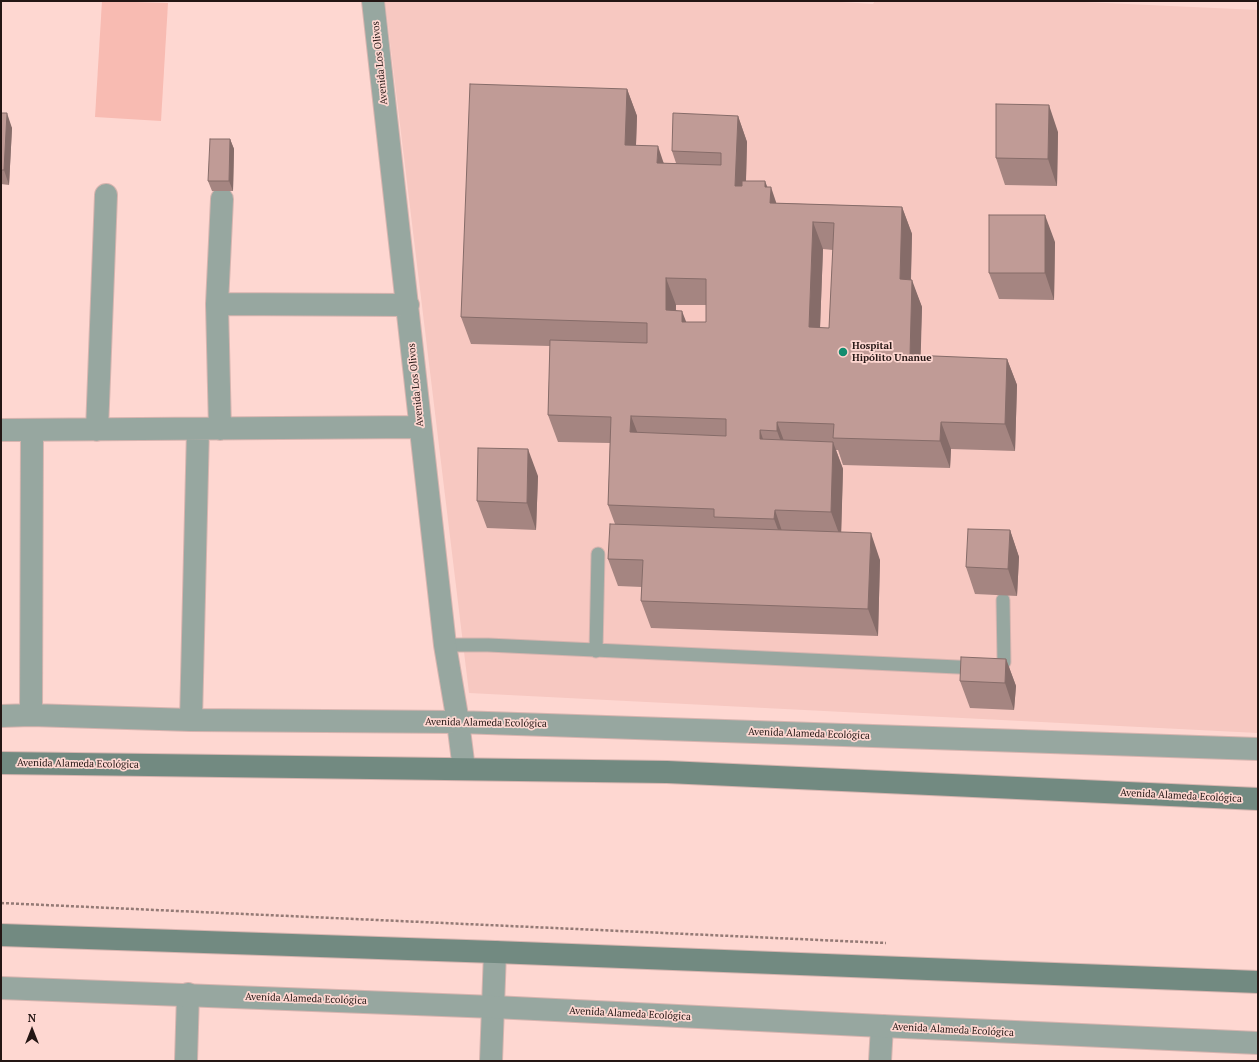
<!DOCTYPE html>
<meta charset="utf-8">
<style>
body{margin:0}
#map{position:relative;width:1259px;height:1062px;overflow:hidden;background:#fed7d1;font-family:"PT Serif",serif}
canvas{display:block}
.frame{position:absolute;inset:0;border:2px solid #241614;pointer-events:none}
.north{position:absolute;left:12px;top:1010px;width:40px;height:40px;-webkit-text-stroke:3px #fed7d1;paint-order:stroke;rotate:0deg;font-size:11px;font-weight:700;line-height:16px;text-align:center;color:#241614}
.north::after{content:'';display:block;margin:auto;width:14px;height:18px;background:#241614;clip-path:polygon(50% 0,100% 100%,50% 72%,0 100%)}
</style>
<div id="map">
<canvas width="1259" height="1062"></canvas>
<div class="frame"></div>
<div class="north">N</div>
</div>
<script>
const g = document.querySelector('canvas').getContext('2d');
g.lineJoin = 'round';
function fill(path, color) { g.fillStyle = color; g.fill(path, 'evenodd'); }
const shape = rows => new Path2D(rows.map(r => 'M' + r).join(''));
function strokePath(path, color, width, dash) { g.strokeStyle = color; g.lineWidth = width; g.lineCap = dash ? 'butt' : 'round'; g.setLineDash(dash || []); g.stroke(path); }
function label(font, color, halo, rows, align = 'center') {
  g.font = font + ' "PT Serif",serif'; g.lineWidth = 3.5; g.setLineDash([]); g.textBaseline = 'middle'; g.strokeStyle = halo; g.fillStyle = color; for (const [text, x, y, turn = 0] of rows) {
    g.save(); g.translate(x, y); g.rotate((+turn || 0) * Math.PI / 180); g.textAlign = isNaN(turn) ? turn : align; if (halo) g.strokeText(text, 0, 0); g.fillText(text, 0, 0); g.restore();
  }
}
const built = shape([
 [385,1,841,1,841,2,873,4,875,1,1062,1,1258,10,1258,733,469,693]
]);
const green = shape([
 [102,1,168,3,161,121,95,117]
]);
const path = shape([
 [1,903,886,943]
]);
const service = shape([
 [445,645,488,645,1000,669,1004,662,1003,600],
 [596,651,598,554]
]);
const minor = shape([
 [373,1,445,645,458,722,464,769],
 [217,304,408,305],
 [220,429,217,304,222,199],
 [1,430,420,427],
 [97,430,106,195],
 [31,715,32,430],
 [1,716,31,715,191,720,458,722,1258,749],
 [191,720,198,429],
 [186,1061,188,994],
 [491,1061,495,952],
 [880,1061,882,1026]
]);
const tertiary = shape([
 [1,988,494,1007,882,1026,1258,1043]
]);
const secondary = shape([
 [1,763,667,772,1258,799],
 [1,935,495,952,1258,982]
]);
const wall = shape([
 [627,89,637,116,636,145,664,163,676,163,672,151,738,116,747,142,746,181,767,187,776,203,902,207,912,234,911,280,922,307,920,356,1007,359,1017,385,1015,451,951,449,950,468,843,465,838,450,836,450,843,469,841,532,880,560,878,636,651,628,641,601,642,587,618,586,608,559,615,524,608,505,610,443,558,442,548,415,550,346,471,344,461,317],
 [823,249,833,250,829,328,820,328],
 [676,305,706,305,706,322,686,322,676,310],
 [1,113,12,128,9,185,1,184],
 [1058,132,1057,186,1005,185,996,158],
 [230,139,234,149,233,191,212,191,208,181],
 [1055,242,1054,300,999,299,989,273],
 [538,476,536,530,487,528,477,501],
 [1010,530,1019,557,1017,596,975,594,966,567],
 [1006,659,1016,686,1014,710,970,708,960,681]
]);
const shadedWall = shape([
 [627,89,637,116,635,172,625,145],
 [1049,105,1058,132,1057,186,1048,159],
 [7,113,12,128,9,185,4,170],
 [738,116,747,142,745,212,735,186],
 [230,139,234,149,233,191,229,181],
 [658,146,667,173,657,163],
 [765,181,771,196,771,187,780,214,770,203,765,187],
 [902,207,912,234,910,306,900,279],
 [1045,215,1055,242,1054,300,1045,273],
 [813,222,823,249,819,354,809,327],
 [666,278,676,305,675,337,666,310],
 [912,280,922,307,920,382,910,355],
 [682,311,692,337,682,322],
 [1007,359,1017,385,1015,451,1005,424],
 [631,416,641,442,630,432],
 [777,422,787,449,787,458,777,431],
 [941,422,951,449,950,468,940,441],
 [760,430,769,457,760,439],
 [833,442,843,469,841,539,831,512],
 [528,449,538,476,536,530,527,503],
 [775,510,784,537,784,546,774,519],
 [1010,530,1019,557,1017,596,1008,569],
 [871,533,880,560,878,636,868,609],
 [1006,659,1016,686,1014,710,1005,683]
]);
const building = shape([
 [470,84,627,89,625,145,658,146,657,163,721,165,721,153,672,151,673,113,738,116,735,186,742,186,742,181,765,181,765,187,771,187,770,203,902,207,900,279,912,280,910,355,1007,359,1005,424,941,422,940,441,833,438,834,424,777,422,777,431,760,430,760,439,833,442,831,512,775,510,774,519,714,517,714,509,608,505,611,417,548,415,550,340,647,343,647,323,461,317,470,84],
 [813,222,834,223,829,328,809,327,813,222],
 [666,278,706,279,706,322,682,322,682,311,666,310,666,278],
 [631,416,726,419,726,436,630,432,631,416],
 [996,104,1049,105,1048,159,996,158,996,104],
 [1,113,7,113,4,170,1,170,1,113],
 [210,139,230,139,229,181,208,181,210,139],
 [989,215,1045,215,1045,273,989,273,989,215],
 [478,448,528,449,527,503,477,501,478,448],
 [610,524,871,533,868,609,641,601,643,560,608,559,610,524],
 [968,529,1010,530,1008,569,966,567,968,529],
 [961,657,1006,659,1005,683,960,681,961,657]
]);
const markers = [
 [843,352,5,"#138c6f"]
];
const streetNames = [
 ["Avenida Los Olivos",380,63,-96],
 ["Avenida Los Olivos",416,385,-96],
 ["Avenida Alameda Ecológica",486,723,1],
 ["Avenida Alameda Ecológica",809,734,2],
 ["Avenida Alameda Ecológica",78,764,1],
 ["Avenida Alameda Ecológica",1181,796,3],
 ["Avenida Alameda Ecológica",306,999,2],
 ["Avenida Alameda Ecológica",630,1014,3],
 ["Avenida Alameda Ecológica",953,1030,3]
];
const poiNames = [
 ["Hospital",852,346],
 ["Hipólito Unanue",852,358]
];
fill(built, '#f7c8c1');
fill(green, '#f8bbb2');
strokePath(service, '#d7b4af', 15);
strokePath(minor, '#d7b4af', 24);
strokePath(tertiary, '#d7b4af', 24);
strokePath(secondary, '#d7b4af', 24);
strokePath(path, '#947a75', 2.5, [3, 2]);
strokePath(service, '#97a7a0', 13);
strokePath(minor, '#97a7a0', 22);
strokePath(tertiary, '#97a7a0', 22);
strokePath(secondary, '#728a81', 22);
fill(wall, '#a58581');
fill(shadedWall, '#866c69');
fill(building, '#c09b96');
strokePath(building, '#866c69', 1);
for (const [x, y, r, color] of markers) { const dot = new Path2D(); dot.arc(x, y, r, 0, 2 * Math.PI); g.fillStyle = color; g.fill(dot); strokePath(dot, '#fed7d1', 1.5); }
label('10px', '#241614', '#fed7d1', streetNames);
label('bold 10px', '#241614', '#fed7d1', poiNames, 'left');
</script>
